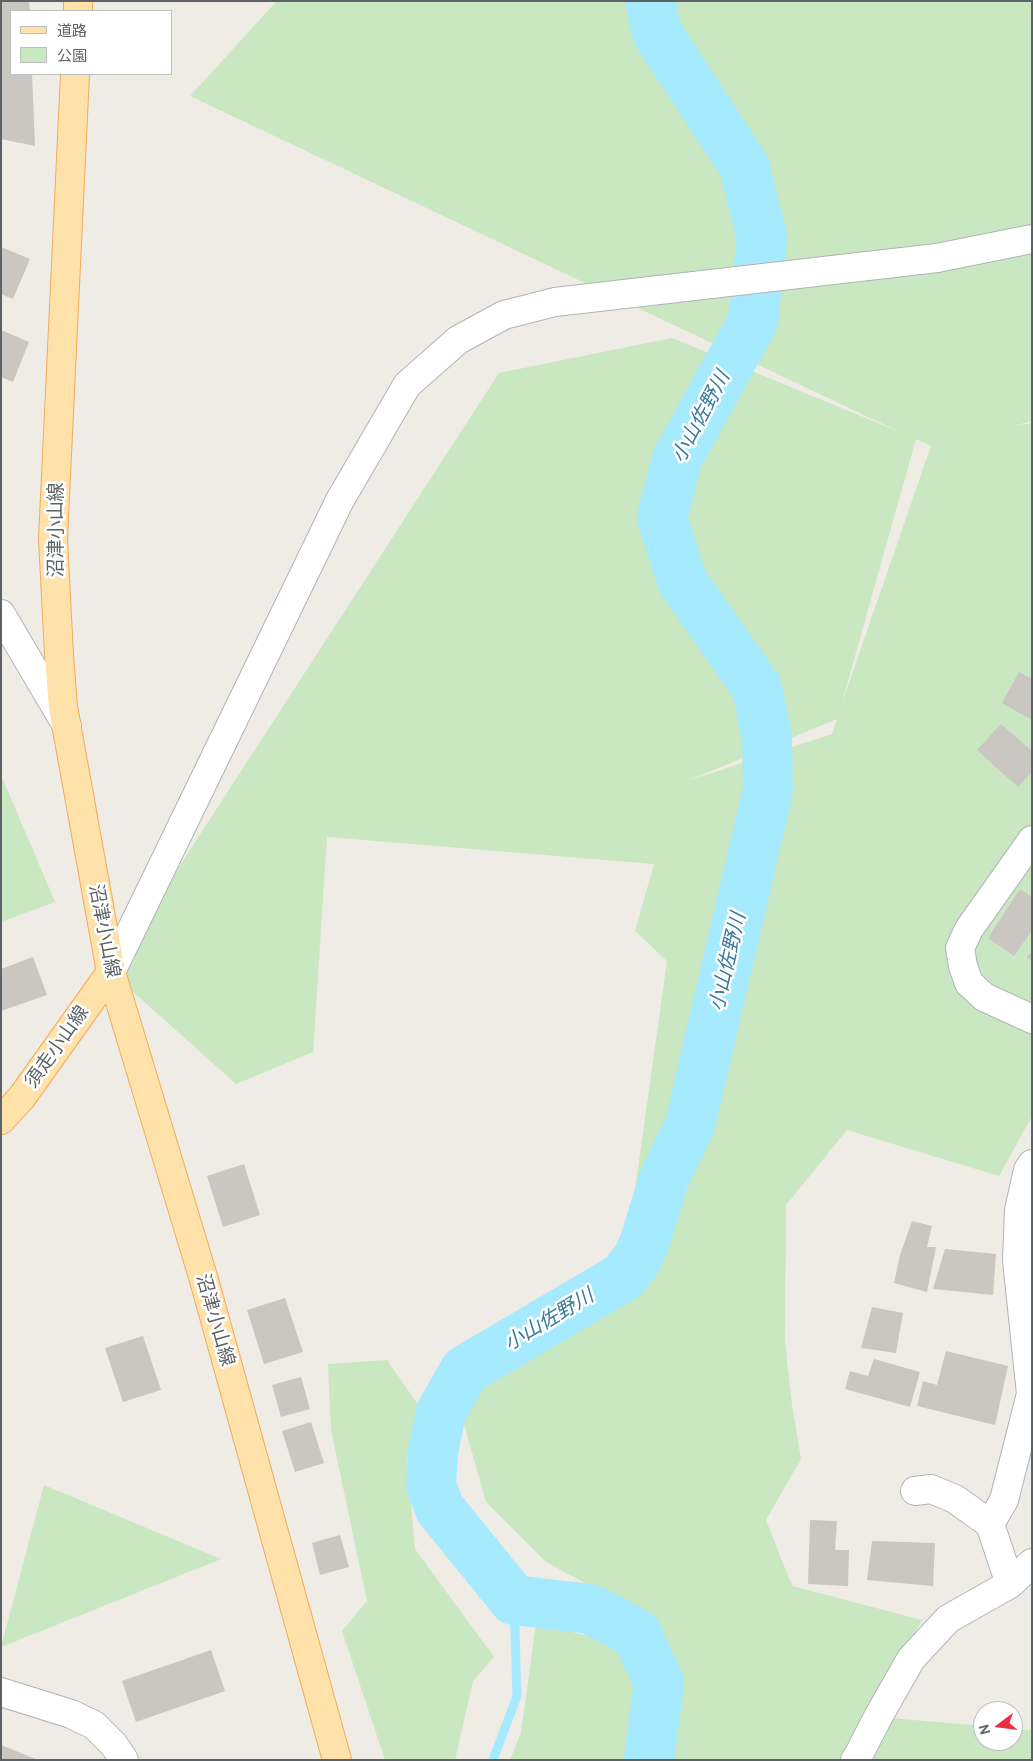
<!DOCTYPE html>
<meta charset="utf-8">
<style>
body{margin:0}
#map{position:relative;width:1033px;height:1761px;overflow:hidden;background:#efebe5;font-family:Cabin,"Noto Sans JP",sans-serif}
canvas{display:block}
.frame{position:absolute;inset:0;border:2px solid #5d6266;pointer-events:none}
.legend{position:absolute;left:10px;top:10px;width:162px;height:65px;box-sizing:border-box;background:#fff;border:1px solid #bec0c2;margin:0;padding:6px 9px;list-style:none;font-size:15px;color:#5d6266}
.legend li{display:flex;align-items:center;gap:10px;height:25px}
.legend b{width:25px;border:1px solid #bec0c2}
.north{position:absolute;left:973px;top:1701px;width:50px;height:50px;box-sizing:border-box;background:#fff;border:1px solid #bec0c2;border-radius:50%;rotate:255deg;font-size:14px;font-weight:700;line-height:20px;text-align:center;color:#5d6266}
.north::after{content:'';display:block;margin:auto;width:18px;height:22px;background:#ec2e45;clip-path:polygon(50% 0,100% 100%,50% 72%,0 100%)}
</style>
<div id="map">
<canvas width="1033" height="1761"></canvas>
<div class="frame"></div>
<ul class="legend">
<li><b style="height:6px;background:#ffe1aa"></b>道路</li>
<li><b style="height:14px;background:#c9e7c1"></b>公園</li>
</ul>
<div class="north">N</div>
</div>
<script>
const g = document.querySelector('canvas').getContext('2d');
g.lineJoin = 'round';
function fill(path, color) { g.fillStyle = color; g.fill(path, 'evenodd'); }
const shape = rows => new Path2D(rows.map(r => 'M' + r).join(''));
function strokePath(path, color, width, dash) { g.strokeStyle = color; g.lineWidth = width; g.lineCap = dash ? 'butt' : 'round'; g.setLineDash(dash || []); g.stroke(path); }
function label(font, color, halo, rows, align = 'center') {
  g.font = font + ' Cabin,"Noto Sans JP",sans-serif'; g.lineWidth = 5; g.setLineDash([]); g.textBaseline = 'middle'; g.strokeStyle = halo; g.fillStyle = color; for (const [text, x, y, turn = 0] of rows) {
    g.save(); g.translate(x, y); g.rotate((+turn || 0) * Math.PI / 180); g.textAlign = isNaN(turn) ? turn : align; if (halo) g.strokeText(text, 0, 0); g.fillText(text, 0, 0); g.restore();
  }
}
const green = shape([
 [277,1,1032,1,1032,421,1013,426,1032,423,1032,1017,952,964,1032,1026,1032,1116,999,1176,847,1130,786,1205,785,1342,792,1405,801,1459,766,1520,792,1586,922,1620,883,1694,840,1760,655,1760,668,1711,666,1651,628,1606,546,1562,486,1502,462,1417,497,1351,623,1276,667,961,635,931,654,864,327,837,313,1052,236,1084,111,972,499,373,672,338,902,433,190,96],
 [916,439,931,446,841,706],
 [837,719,832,734,687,781],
 [1,775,55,902,1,922],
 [387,1360,426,1416,407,1458,415,1549,494,1657,473,1681,455,1760,385,1760,342,1631,367,1601,331,1430,328,1364],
 [44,1485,221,1559,1,1647],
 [536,1624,625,1644,655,1711,642,1760,510,1760,521,1733],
 [878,1717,983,1726,983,1741,1013,1741,1013,1729,1032,1730,1032,1760,864,1760]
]);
const stream = shape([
 [493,1760,517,1696,514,1600]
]);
const river = shape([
 [649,1760,659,1683,637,1634,590,1609,514,1600,440,1509,431,1485,433,1452,441,1412,465,1370,623,1277,637,1259,644,1244,664,1179,690,1124,768,790,767,739,757,688,682,581,662,517,677,459,753,321,762,237,744,166,657,33,650,1]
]);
const building = shape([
 [1,1,29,1,30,11,11,11,11,74,32,74,35,146,1,139],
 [1,247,30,259,13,299,1,294],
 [1,330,29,342,13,382,1,377],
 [1019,672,1032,679,1032,720,1002,703],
 [1001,724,1032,751,1032,772,1018,787,977,750],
 [1020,889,1032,897,1032,930,1014,956,988,938],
 [1032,951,1032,961,1027,957],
 [33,957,47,995,1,1011,1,969],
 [244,1164,260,1215,223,1227,207,1176],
 [912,1221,932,1226,927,1247,936,1247,927,1292,894,1283,900,1255],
 [945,1249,996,1254,993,1295,933,1289],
 [285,1298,303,1352,264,1364,247,1310],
 [872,1307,903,1313,896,1353,861,1348],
 [143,1336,161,1390,123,1402,105,1348],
 [946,1351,1008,1366,995,1425,917,1406,923,1381,937,1385],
 [874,1359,920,1372,910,1407,845,1389,850,1371,868,1376],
 [301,1377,310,1409,281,1417,272,1385],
 [311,1422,324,1463,295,1472,282,1431],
 [810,1520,837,1521,835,1550,849,1550,848,1586,808,1584],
 [340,1535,349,1567,320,1575,312,1543],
 [872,1541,935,1543,933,1586,867,1580],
 [211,1650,225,1691,136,1722,122,1681],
 [1,1745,38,1760,1,1760]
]);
const minor = shape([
 [1,614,67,726],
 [1032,840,969,929,960,948,963,966,969,983,984,997,1032,1019],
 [111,972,340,500,407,385,458,340,504,315,555,302,937,258,1032,239],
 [915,1491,931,1489,955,1499,990,1524,1004,1500,1031,1394,1017,1260,1019,1210,1028,1170,1032,1164],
 [990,1524,1010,1584],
 [1,1692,71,1714,94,1725,114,1745,124,1760],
 [855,1760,859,1754,878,1717,911,1659,948,1619,1010,1584,1032,1563]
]);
const major = shape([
 [78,11,78,1],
 [75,74,53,539,59,655,63,707,111,972,204,1280,337,1760],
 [1,1120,22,1097,111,972]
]);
const streetNames = [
 ["沼津小山線",56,530,-90],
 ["沼津小山線",104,931,79],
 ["須走小山線",57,1047,-55],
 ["沼津小山線",215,1320,74]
];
const waterNames = [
 ["小山佐野川",701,417,-62],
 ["小山佐野川",728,962,-77],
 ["小山佐野川",549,1320,-31]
];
fill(green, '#c9e7c1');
strokePath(stream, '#a5eaff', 9);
strokePath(river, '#a5eaff', 50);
fill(building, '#cac6c2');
strokePath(minor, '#b0b4b8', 30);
strokePath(major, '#f4aa59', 30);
strokePath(minor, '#fff', 28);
strokePath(major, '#ffe1aa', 28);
label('19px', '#5d6266', '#fff', streetNames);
label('italic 20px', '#387a99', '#fff', waterNames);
</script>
